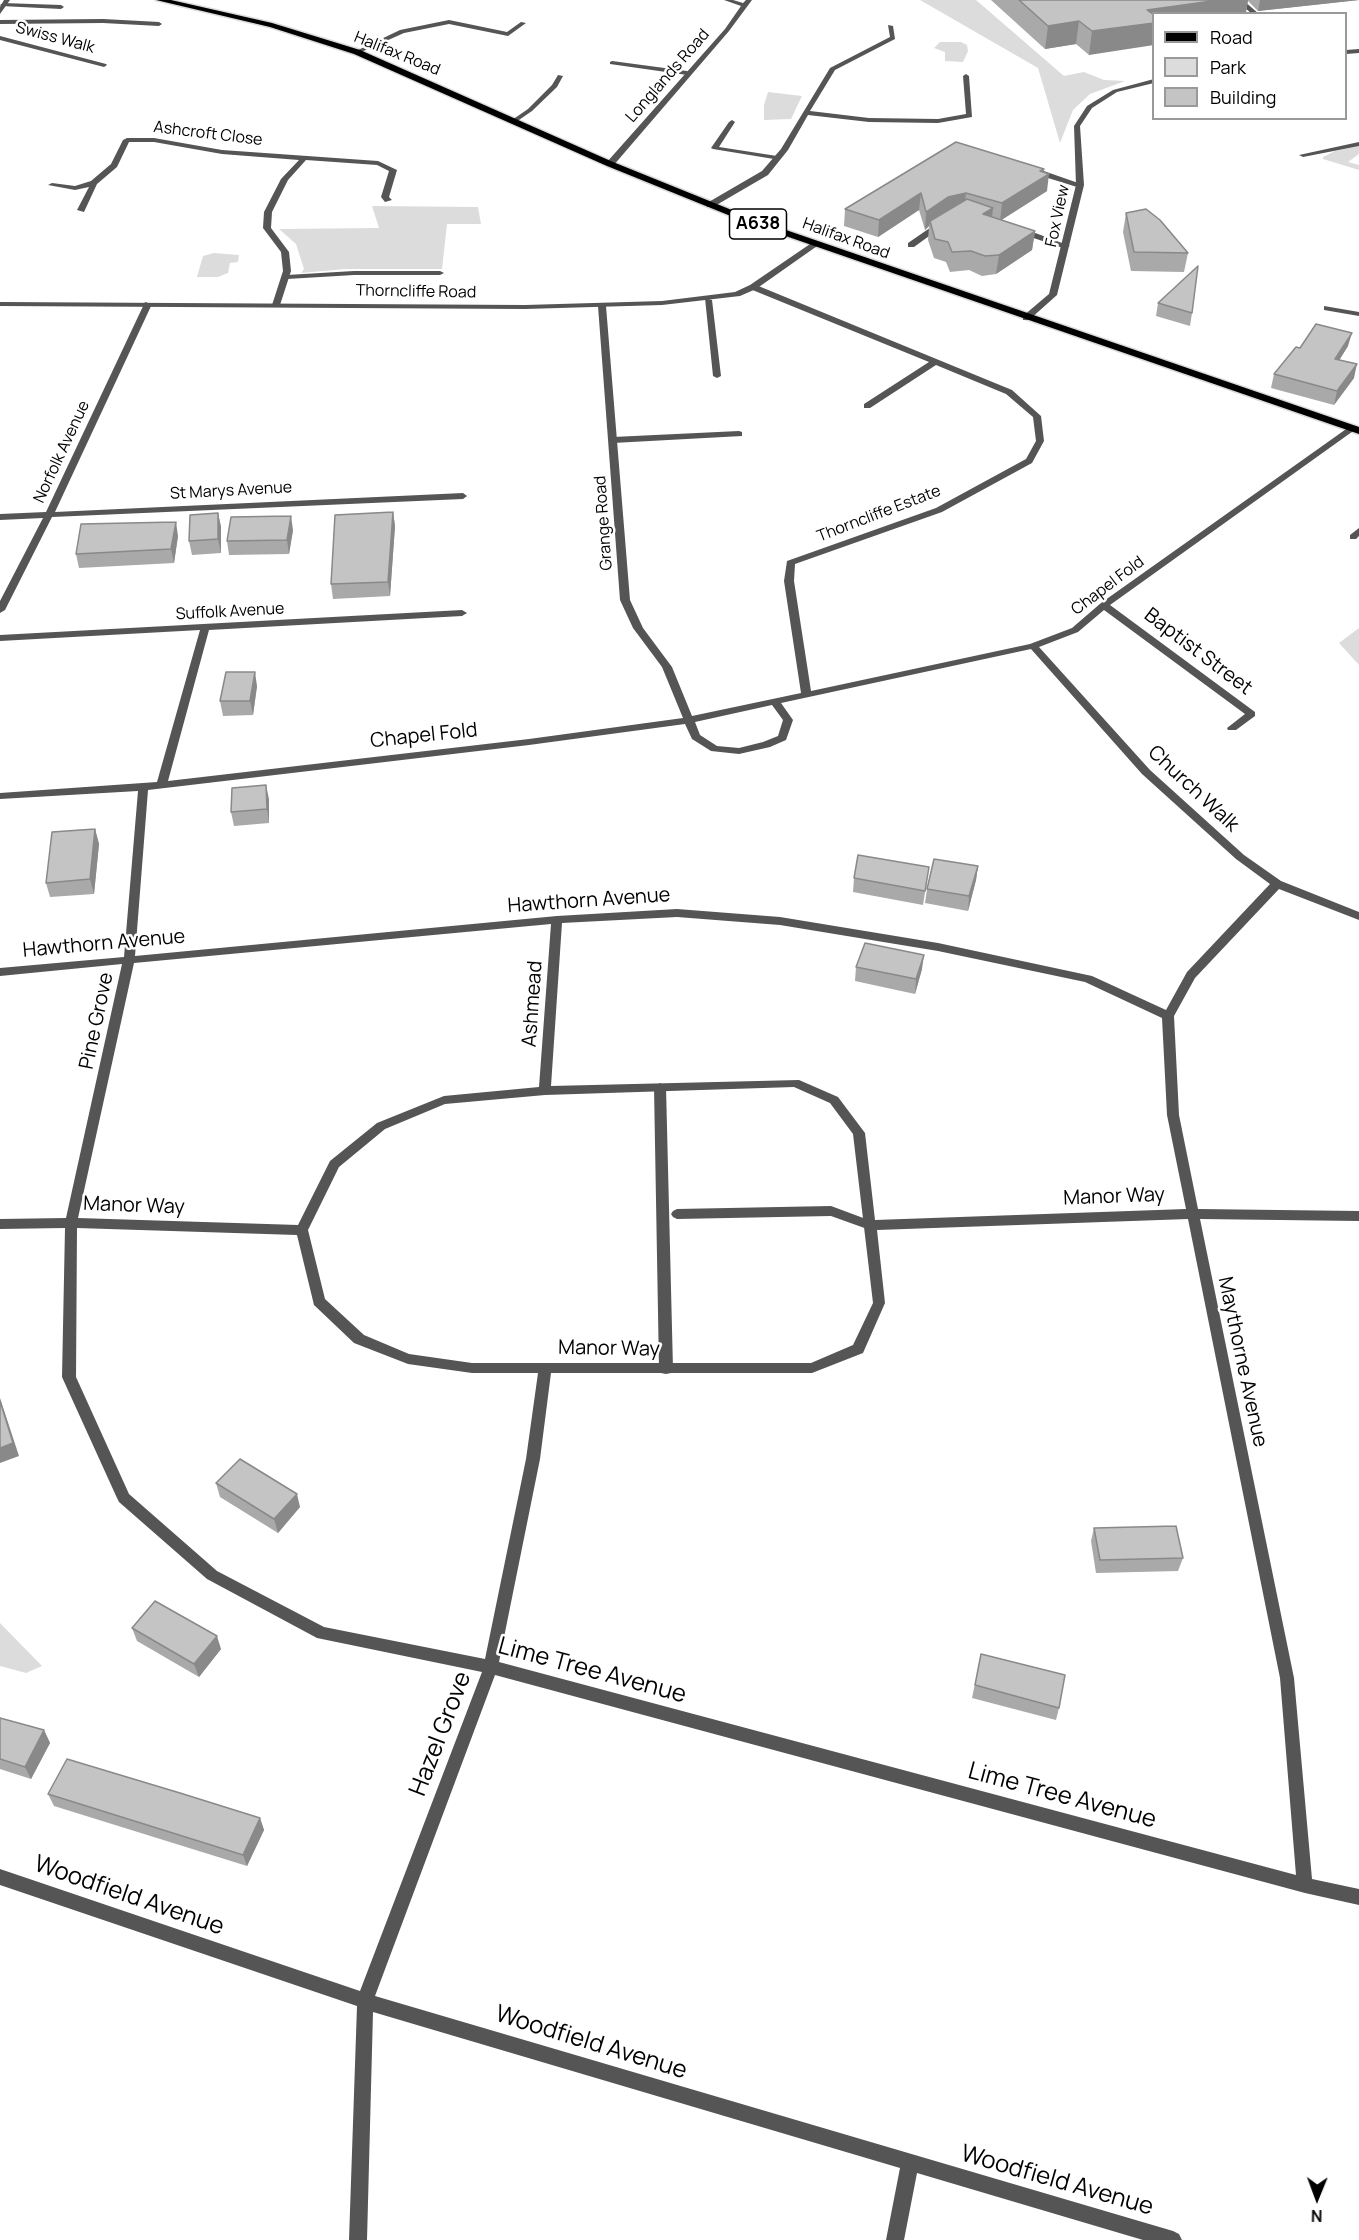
<!DOCTYPE html>
<style>
body{margin:0}
#map{position:relative;width:1359px;height:2240px;overflow:hidden;background:#fff;font-family:Manrope,sans-serif}
canvas{display:block}
.legend{position:absolute;left:1152px;top:12px;width:195px;height:108px;box-sizing:border-box;background:#fff;border:2px solid #999;margin:0;padding:8px 10px;list-style:none;font-size:18px;color:#000}
.legend li{display:flex;align-items:center;gap:12px;height:30px}
.legend b{width:30px;border:2px solid #999}
.north{position:absolute;left:1287px;top:2168px;width:60px;height:60px;-webkit-text-stroke:4px #fff;paint-order:stroke;rotate:181deg;font-size:16px;font-weight:700;line-height:24px;text-align:center;color:#000}
.north::after{content:'';display:block;margin:auto;width:21px;height:27px;background:#000;clip-path:polygon(50% 0,100% 100%,50% 72%,0 100%)}
</style>
<div id="map">
<canvas width="1359" height="2240"></canvas>
<ul class="legend">
<li><b style="height:8px;background:#000"></b>Road</li>
<li><b style="height:16px;background:#dcdcdc"></b>Park</li>
<li><b style="height:16px;background:#c4c4c4"></b>Building</li>
</ul>
<div class="north">N</div>
</div>
<script>
const g = document.querySelector('canvas').getContext('2d');
g.lineJoin = 'round';
function fill(path, color) { g.fillStyle = color; g.fill(path, 'evenodd'); }
const shape = rows => new Path2D(rows.map(r => 'M' + r).join(''));
function strokePath(path, color, width, dash) { g.strokeStyle = color; g.lineWidth = width; g.lineCap = dash ? 'butt' : 'round'; g.setLineDash(dash || []); g.stroke(path); }
function label(font, color, halo, rows, align = 'center') {
  g.font = font + ' Manrope,sans-serif'; g.lineWidth = 5; g.setLineDash([]); g.textBaseline = 'middle'; g.strokeStyle = halo; g.fillStyle = color; for (const [text, x, y, turn = 0] of rows) {
    g.save(); g.translate(x, y); g.rotate((+turn || 0) * Math.PI / 180); g.textAlign = isNaN(turn) ? turn : align; if (halo) g.strokeText(text, 0, 0); g.fillText(text, 0, 0); g.restore();
  }
}
const green = shape([
 [920,0,976,0,1064,76,1084,72,1104,80,1125,81,1090,94,1073,110,1060,143,1038,68],
 [940,42,961,42,967,45,968,51,963,62,945,61,945,52,934,48],
 [768,92,802,96,791,119,764,120,764,105],
 [1359,146,1359,154,1348,162,1359,165,1359,170,1323,159,1323,157,1335,151],
 [372,206,478,207,481,224,447,224,442,269,345,269,301,273,304,269,296,244,279,229,379,228],
 [214,253,239,255,238,262,230,263,228,273,218,277,197,277,203,256],
 [1359,628,1359,665,1339,643],
 [0,1623,42,1666,26,1673,0,1666]
]);
const service = shape([
 [1236,0,1243,0,1259,14,1252,14,1236,0],
 [3,3,61,5,64,7,61,9,1,6,0,5,3,3],
 [0,36,106,64,107,65,104,67,0,40,0,36],
 [612,61,687,71,690,73,687,75,610,64,610,62,612,61],
 [558,75,563,76,557,87,532,111,516,122,512,122,512,120,528,109,552,85,558,75],
 [732,120,735,122,719,147,777,156,780,156,780,160,713,149,711,148,729,122,732,120],
 [1359,142,1359,146,1303,157,1299,155,1359,142],
 [1032,169,1038,169,1084,185,1077,187,1032,173,1032,169],
 [940,221,947,223,914,247,908,247,908,243,940,221],
 [1016,228,1022,228,1070,246,1063,248,1016,232,1016,228],
 [354,271,440,271,444,273,440,275,354,275,287,279,283,277,287,275,354,271],
 [705,298,712,300,721,376,717,378,713,376,705,298],
 [1324,306,1359,312,1359,316,1324,310,1324,306],
 [739,431,742,432,742,436,613,443,609,440,613,437,739,431],
 [660,1083,666,1087,673,1369,671,1373,666,1374,661,1373,659,1369,654,1087,660,1083],
 [831,1206,874,1222,876,1225,874,1228,870,1230,831,1216,677,1219,673,1217,671,1214,673,1211,677,1209,831,1206]
]);
const minor = shape([
 [724,0,733,0,743,3,746,0,752,0,729,31,613,166,607,166,607,162,725,29,741,6,724,0],
 [103,19,159,22,162,24,159,26,103,23,0,24,0,20,103,19],
 [449,20,507,32,521,22,526,23,508,36,449,24,404,33,359,53,354,52,400,30,449,20],
 [888,25,893,26,895,39,835,70,810,111,869,118,938,119,966,114,963,76,966,74,969,76,972,117,938,123,869,122,808,115,788,150,768,175,713,207,707,207,707,203,762,171,781,149,830,68,890,37,888,25],
 [127,138,154,138,222,150,378,161,397,170,389,197,392,200,385,202,381,197,389,171,377,165,306,160,288,180,272,212,271,228,289,252,291,271,280,305,276,307,272,305,283,271,281,252,263,228,264,212,281,179,299,160,222,154,154,142,129,142,117,167,97,184,84,212,77,210,89,187,75,190,48,185,52,183,75,186,91,181,111,164,123,140,127,138],
 [750,285,756,285,1012,390,1041,416,1044,441,1032,463,942,512,795,564,794,581,811,691,1030,644,1072,628,1101,603,1349,427,1356,429,1110,605,1255,712,1255,716,1236,730,1228,730,1227,728,1245,714,1104,610,1078,632,1039,647,1150,770,1244,855,1281,881,1359,912,1359,920,1279,889,1195,978,1174,1016,1179,1115,1198,1209,1359,1211,1359,1221,1200,1219,1294,1678,1312,1879,1359,1889,1359,1905,1305,1893,495,1675,375,1996,1173,2231,1179,2234,1182,2240,1143,2240,917,2173,904,2240,886,2240,900,2168,373,2012,367,2240,349,2240,357,2006,0,1885,0,1869,360,1991,482,1672,317,1638,207,1579,119,1502,117,1498,62,1377,65,1228,0,1229,0,1219,66,1218,122,964,0,976,0,968,124,957,138,791,0,799,0,793,157,782,200,630,0,641,0,635,462,610,467,613,462,616,209,630,168,781,529,739,683,718,662,667,633,628,620,600,598,306,602,304,606,306,630,600,643,628,672,667,692,716,801,693,784,581,787,561,936,508,1026,459,1036,441,1033,417,1006,394,936,365,870,408,864,408,864,404,929,362,750,289,750,285],
 [1031,649,1142,774,1236,859,1270,884,1187,972,1166,1010,1092,976,938,943,780,917,677,909,557,916,135,956,148,790,529,745,685,724,692,739,711,751,739,754,770,747,786,740,793,720,781,703,1031,649],
 [772,705,783,720,778,736,763,742,739,748,717,746,700,735,695,722,772,705],
 [677,917,780,925,938,951,1085,982,1162,1018,1167,1115,1186,1209,875,1220,865,1133,838,1097,799,1080,551,1086,562,923,677,917],
 [551,924,539,1087,444,1096,377,1123,330,1161,298,1225,78,1218,134,963,551,924],
 [794,1087,830,1103,853,1134,873,1303,853,1345,811,1363,472,1363,409,1354,364,1335,325,1299,308,1230,339,1167,385,1129,445,1104,545,1095,794,1087],
 [1188,1219,1280,1678,1296,1875,499,1662,540,1459,551,1373,812,1373,863,1353,885,1303,877,1230,1188,1219],
 [77,1228,297,1235,314,1305,354,1343,408,1364,472,1373,538,1373,526,1459,485,1659,324,1627,217,1571,129,1494,76,1377,77,1228],
 [145,302,152,304,55,512,463,493,467,496,463,499,52,517,5,610,0,613,0,601,43,518,0,520,0,514,46,512,145,302],
 [1359,528,1359,536,1356,539,1350,539,1350,535,1359,528]
]);
const tertiary = shape([
 [4,0,10,0,0,14,0,7,4,0],
 [1359,49,1359,53,1346,54,1346,50,1359,49],
 [1154,79,1154,83,1117,92,1092,108,1080,126,1084,185,1057,295,1029,320,1023,320,1023,316,1049,294,1076,185,1074,126,1087,106,1113,90,1154,79],
 [813,242,820,244,756,289,740,296,662,305,525,309,0,306,0,302,525,305,662,301,735,292,750,285,813,242]
]);
const primary = shape([
 [156,0,171,0,272,23,360,50,613,162,754,219,1359,427,1359,434,748,223,607,166,354,54,270,27,156,0]
]);
const wall = shape([
 [991,0,1359,0,1258,11,1248,1,1246,12,1227,13,1154,14,1089,55,1076,44,1045,49],
 [956,142,1044,172,1047,191,1001,220,1035,231,1032,250,996,274,982,276,969,270,950,272,946,262,934,258,928,240,929,226,925,230,919,210,878,237,844,226,845,209],
 [1126,213,1188,253,1184,272,1131,271,1123,232],
 [1158,303,1192,313,1190,326,1156,316],
 [1348,346,1339,360,1354,378,1334,405,1271,388,1274,374,1300,348],
 [393,512,395,526,390,596,333,599,331,584],
 [218,513,221,527,221,553,192,555,189,541],
 [293,530,289,554,229,555,227,541],
 [178,536,174,563,79,568,76,554],
 [257,686,253,715,223,716,220,701],
 [269,799,269,823,234,826,231,812],
 [95,829,99,844,94,894,50,897,46,883],
 [978,866,976,880,968,911,925,903,927,889],
 [929,867,923,905,853,892,854,878],
 [856,967,922,969,915,994,855,981],
 [216,1483,300,1507,278,1533,220,1497],
 [1094,1528,1183,1558,1178,1571,1096,1573,1091,1541],
 [132,1628,221,1649,199,1677,137,1641],
 [981,1654,1059,1708,1056,1720,972,1698],
 [0,1718,44,1730,50,1743,31,1779,0,1769],
 [48,1794,260,1818,264,1830,247,1866,54,1806]
]);
const shadedWall = shape([
 [1219,0,1248,0,1246,12,1227,14,1154,14,1154,45,1089,55,1092,31,1147,10],
 [1260,0,1359,0,1258,11],
 [1079,21,1076,44,1045,49,1048,26],
 [1044,169,1043,178,1049,174,1047,191,1000,221,1002,203],
 [921,193,919,210,878,237,879,220],
 [966,193,964,210,930,221,929,226,925,230,926,212,948,197],
 [993,208,991,227,983,214],
 [1035,231,1032,250,996,274,999,255],
 [1352,333,1348,346,1332,372,1335,359],
 [1357,364,1354,378,1334,405,1337,391],
 [393,512,395,526,390,596,388,582],
 [218,513,221,527,221,553,218,539],
 [291,516,293,530,289,554,287,540],
 [176,522,178,536,174,563,171,549],
 [255,672,257,686,253,715,250,701],
 [266,785,269,799,269,823,267,809],
 [95,829,99,844,94,894,90,879],
 [978,866,976,880,968,911,969,896],
 [924,955,922,969,915,994,916,979],
 [0,1398,19,1456,0,1463],
 [297,1494,300,1507,278,1533,274,1519],
 [217,1636,221,1649,199,1677,194,1664],
 [44,1730,50,1743,31,1779,25,1767],
 [260,1818,264,1830,247,1866,243,1855]
]);
const building = shape([
 [1019,0,1219,0,1147,10,1154,15,1154,23,1092,31,1079,21,1048,26,1019,0],
 [956,142,1044,169,1040,171,1049,174,1002,203,966,193,948,197,926,212,921,193,879,220,845,209,956,142],
 [967,199,993,208,983,214,1035,231,999,255,985,256,971,251,952,252,948,242,935,239,930,221,967,199],
 [1146,209,1160,220,1188,253,1134,252,1126,213,1146,209],
 [1198,266,1192,313,1158,303,1198,266],
 [1316,324,1352,333,1335,359,1357,364,1337,391,1274,374,1296,347,1300,348,1316,324],
 [393,512,388,582,331,584,335,515,393,512],
 [218,513,218,539,189,541,190,515,218,513],
 [291,516,287,540,227,541,231,517,291,516],
 [176,522,171,549,76,554,81,524,176,522],
 [226,672,255,672,250,701,220,701,226,672],
 [266,785,267,809,231,812,232,788,266,785],
 [95,829,90,879,46,883,52,832,95,829],
 [858,855,929,867,925,891,854,878,858,855],
 [934,859,978,866,969,896,927,889,934,859],
 [865,943,924,955,916,979,856,967,865,943],
 [0,1401,13,1443,0,1448,0,1401],
 [240,1459,297,1494,274,1519,216,1483,240,1459],
 [1176,1526,1183,1558,1100,1560,1094,1528,1176,1526],
 [155,1601,217,1636,194,1664,132,1628,155,1601],
 [981,1654,1065,1675,1059,1708,975,1685,981,1654],
 [0,1718,44,1730,25,1767,0,1759,0,1718],
 [67,1759,180,1793,260,1818,243,1855,48,1794,67,1759]
]);
const farStreetnames = [
 ["Swiss Walk",55,38,15],
 ["Halifax Road",397,54,22],
 ["Longlands Road",668,76,-49],
 ["Ashcroft Close",208,134,7],
 ["Fox View",1058,216,-78],
 ["Halifax Road",846,239,20],
 ["Thorncliffe Road",416,292,1],
 ["Norfolk Avenue",62,452,-65],
 ["St Marys Avenue",231,491,-3],
 ["Thorncliffe Estate",879,514,-21],
 ["Grange Road",604,523,-94],
 ["Chapel Fold",1108,586,-37],
 ["Suffolk Avenue",230,612,-3]
];
const shields = [
 [758,224,57]
];
const shieldNames = [
 ["A638",758,224]
];
const streetNames = [
 ["Baptist Street",1198,652,37],
 ["Chapel Fold",424,736,-6],
 ["Church Walk",1193,789,43],
 ["Hawthorn Avenue",589,901,-4],
 ["Hawthorn Avenue",104,944,-5],
 ["Ashmead",533,1004,-86],
 ["Pine Grove",97,1021,-78],
 ["Manor Way",1114,1197,-2],
 ["Manor Way",134,1206,2],
 ["Manor Way",609,1349,1],
 ["Maythorne Avenue",1242,1362,78]
];
const nearStreetnames = [
 ["Lime Tree Avenue",592,1671,15],
 ["Hazel Grove",441,1734,-69],
 ["Lime Tree Avenue",1062,1796,15],
 ["Woodfield Avenue",129,1896,19],
 ["Woodfield Avenue",591,2043,17],
 ["Woodfield Avenue",1057,2181,16]
];
fill(green, '#dcdcdc');
strokePath(primary, '#dbdbdb', 3);
fill(service, '#555');
fill(minor, '#555');
fill(tertiary, '#555');
fill(primary, '#000');
fill(wall, '#a9a9a9');
fill(shadedWall, '#898989');
fill(building, '#c4c4c4');
strokePath(building, '#898989', 1.5);
label('16px', '#000', '#fff', farStreetnames);
for (const [x, y, w] of shields) { const box = new Path2D(); box.roundRect(x - w / 2, y - 15, w, 30, 4.5); g.fillStyle = '#fff'; g.fill(box); strokePath(box, '#000', 1.5); }
label('bold 18px', '#000', null, shieldNames);
label('20px', '#000', '#fff', streetNames);
label('24px', '#000', '#fff', nearStreetnames);
</script>
